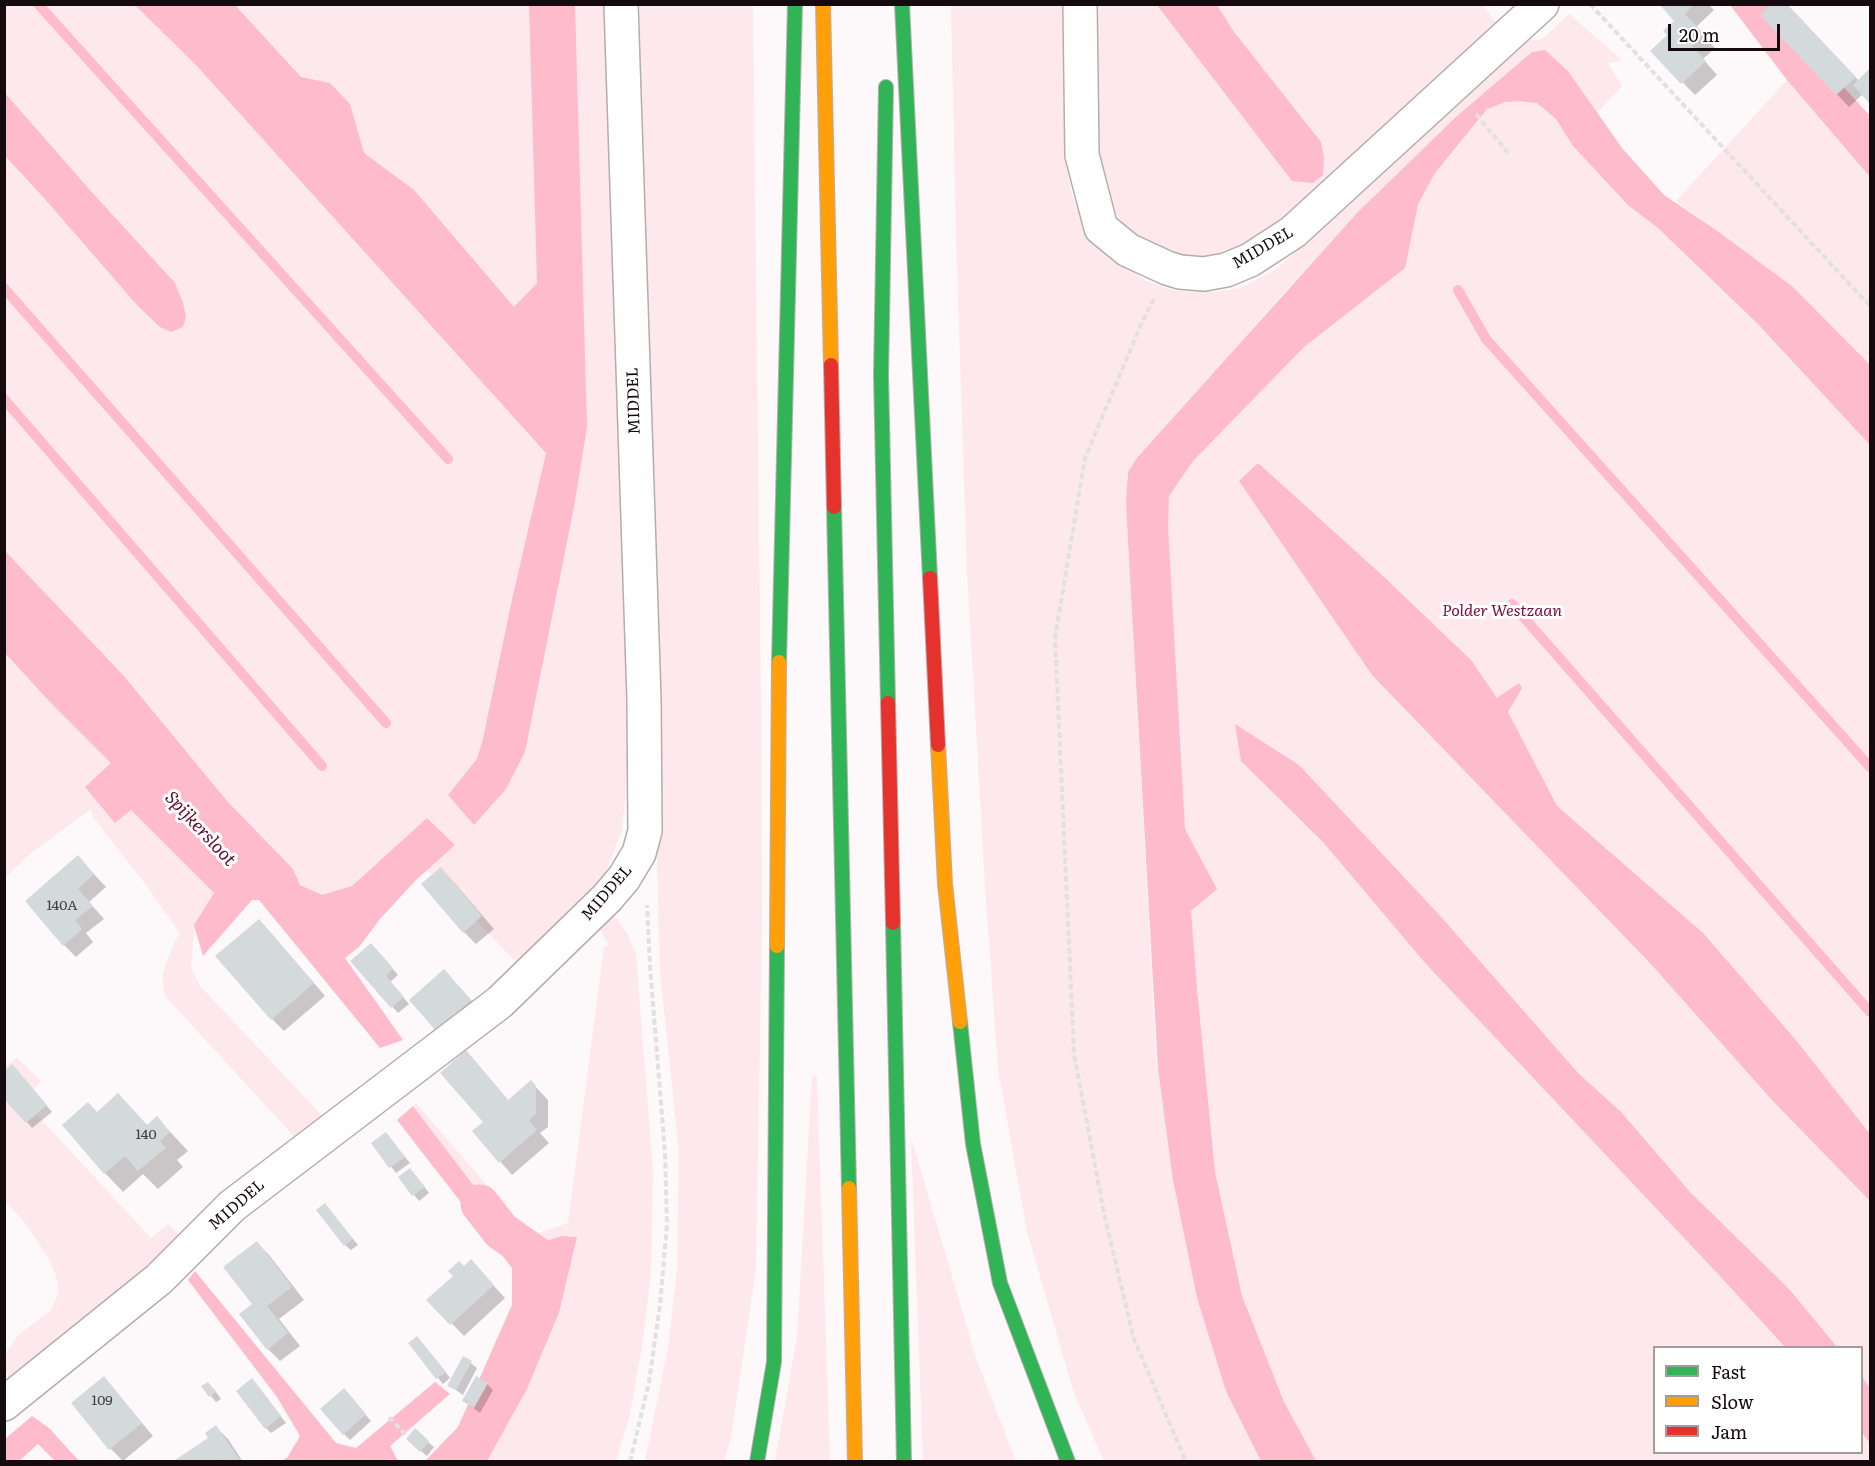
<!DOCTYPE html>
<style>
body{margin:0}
#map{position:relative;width:1875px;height:1466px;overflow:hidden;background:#fdf8f9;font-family:Literata,serif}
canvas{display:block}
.frame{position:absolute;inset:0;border:6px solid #150a0d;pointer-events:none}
.legend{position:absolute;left:1653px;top:1346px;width:210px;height:108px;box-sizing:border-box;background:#fff;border:2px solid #a19d9e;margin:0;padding:8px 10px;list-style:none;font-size:18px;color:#150a0d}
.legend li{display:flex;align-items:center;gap:12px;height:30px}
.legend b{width:30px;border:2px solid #a19d9e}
.scale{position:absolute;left:1668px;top:24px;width:112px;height:27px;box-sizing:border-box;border:3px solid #150a0d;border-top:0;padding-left:8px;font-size:18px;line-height:21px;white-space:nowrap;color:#150a0d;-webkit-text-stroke:4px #fff;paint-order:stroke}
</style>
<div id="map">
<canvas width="1875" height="1466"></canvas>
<div class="frame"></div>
<ul class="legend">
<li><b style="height:8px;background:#30b455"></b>Fast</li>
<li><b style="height:8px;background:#ff9f0a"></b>Slow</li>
<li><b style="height:8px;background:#e5322d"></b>Jam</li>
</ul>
<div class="scale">20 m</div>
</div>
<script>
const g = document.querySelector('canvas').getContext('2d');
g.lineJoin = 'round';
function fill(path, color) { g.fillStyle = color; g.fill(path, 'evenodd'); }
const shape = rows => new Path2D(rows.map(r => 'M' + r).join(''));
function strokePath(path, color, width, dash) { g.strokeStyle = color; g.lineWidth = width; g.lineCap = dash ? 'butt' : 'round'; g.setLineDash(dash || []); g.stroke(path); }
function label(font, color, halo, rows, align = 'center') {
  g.font = font + ' Literata,serif'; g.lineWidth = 6; g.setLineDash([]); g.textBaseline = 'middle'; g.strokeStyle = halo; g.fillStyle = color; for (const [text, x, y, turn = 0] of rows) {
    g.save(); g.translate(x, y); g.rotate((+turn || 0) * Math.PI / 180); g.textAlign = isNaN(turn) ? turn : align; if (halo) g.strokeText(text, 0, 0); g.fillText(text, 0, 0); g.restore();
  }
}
const green = shape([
 [4,5,610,5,630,752,622,830,602,882,517,963,426,869,375,922,367,936,332,965,255,891,204,928,194,930,191,967,200,986,330,1124,301,1144,166,997,163,988,163,973,175,940,180,934,149,889,93,817,91,809,31,853,5,878],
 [635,5,753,5,761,705,762,922,756,1269,731,1438,724,1461,645,1461,668,1347,677,1270,679,1153,660,972,657,863,657,777],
 [951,5,1063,5,1066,162,1071,191,1088,239,1146,281,1176,291,1213,292,1241,288,1278,268,1347,204,1273,239,1210,264,1147,245,1124,225,1102,192,1095,160,1094,5,1484,5,1496,24,1514,48,1523,40,1543,39,1569,14,1622,60,1608,63,1622,86,1597,113,1568,71,1532,52,1524,60,1658,213,1870,372,1870,1461,1104,1461,1074,1393,1027,1232,998,1069,985,886,967,571,956,239],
 [1356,215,1128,503,1171,1158,1156,1058,1128,542,1126,501,1128,472,1288,288],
 [1654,1348,1862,1348,1862,1452,1654,1452],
 [1787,80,1870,177,1870,368,1716,230,1676,201],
 [607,911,617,919,628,935,636,954,653,1171,651,1272,642,1348,629,1418,616,1461,487,1461,527,1389,559,1314,577,1237,562,1236,546,1241,525,1254,413,1106,416,1103,503,1204,529,1236,568,1223,604,947,609,945,596,923],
 [17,1058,41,1081,24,1101,151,1238,168,1224,182,1237,12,1387,5,1368,5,1355,18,1335,51,1310,59,1291,56,1275,48,1257,26,1224,5,1201,5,1066],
 [812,1076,817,1077,830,1461,775,1461,797,1337],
 [911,1137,977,1361,1016,1461,923,1461]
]);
const water = shape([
 [135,5,235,5,301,77,330,83,350,104,364,153,414,190,514,307,537,283,529,5,575,5,587,427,574,507,525,752,506,789,474,825,448,795,477,759,483,739,513,595,546,453,196,65],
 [1157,5,1217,5,1234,32,1321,142,1324,157,1323,175,1313,183,1292,181],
 [1730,5,1769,5,1870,116,1870,177,1787,80],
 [1545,50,1568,71,1622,148,1664,195,1716,230,1793,287,1870,365,1870,445,1758,324,1658,228,1628,205,1573,146,1556,119,1537,103,1519,101,1505,102,1487,109,1435,173,1418,204,1405,268,1304,347,1193,461,1169,496,1168,527,1185,829,1217,889,1191,911,1197,989,1215,1172,1242,1296,1284,1402,1316,1461,1261,1461,1226,1391,1197,1298,1173,1180,1158,1069,1128,542,1126,501,1128,472,1137,458,1357,213,1457,116,1532,52],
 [4,92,89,189,175,283,183,303,186,317,183,327,171,332,160,327,137,305,44,198,5,156],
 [1258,463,1383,576,1471,660,1497,698,1519,683,1522,688,1508,712,1557,806,1703,933,1795,1039,1870,1134,1870,1201,1772,1100,1650,963,1372,675,1239,481],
 [5,551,123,675,227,801,293,869,300,885,322,895,352,886,427,818,455,845,416,880,380,919,359,947,345,958,403,1040,380,1048,259,900,252,900,203,956,194,925,214,893,131,810,115,823,85,787,111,763,49,701,5,653],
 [1235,724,1299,765,1443,919,1578,1073,1621,1112,1690,1192,1789,1289,1837,1347,1785,1347,1718,1274,1426,964,1323,842,1241,761],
 [413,1106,525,1253,546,1241,562,1236,577,1237,559,1313,527,1389,487,1461,425,1461,458,1427,512,1305,512,1268,397,1120],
 [195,1271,336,1443,356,1448,435,1382,450,1394,390,1446,398,1461,281,1461,287,1458,300,1436,277,1397,188,1280],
 [1862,1377,1870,1388,1870,1443,1862,1433],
 [32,1416,49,1428,79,1461,55,1461,38,1444,19,1461,5,1461,5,1439]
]);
const shadow = shape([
 [1661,4,1708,4,1714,10,1696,27,1715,48,1703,59,1717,75,1695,95,1652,51,1669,35,1676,21],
 [1785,4,1859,81,1870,70,1870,102,1863,94,1849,107,1762,15],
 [78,857,106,887,89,902,104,919,86,933,93,942,76,957,64,945],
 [453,881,494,929,476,944,464,932],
 [271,933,325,996,284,1031,272,1019],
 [377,951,398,975,390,982,409,1004,398,1013,352,961],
 [457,984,482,1013,437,1030],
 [478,1065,509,1101,531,1082,548,1100,548,1127,540,1133,549,1143,512,1175,474,1131,485,1122],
 [18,1072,52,1112,32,1128,27,1122],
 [118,1095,148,1126,157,1118,188,1151,177,1160,183,1167,158,1189,143,1174,123,1192,105,1173,97,1113],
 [386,1134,410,1163,396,1173,373,1143],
 [416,1176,429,1193,419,1201,400,1178],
 [325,1205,358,1245,351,1250,345,1245],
 [257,1243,269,1255,304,1300,279,1319,300,1346,280,1361,268,1349,254,1304],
 [464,1268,483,1274,505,1298,464,1336,429,1300],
 [410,1343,423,1344,450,1378,443,1384],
 [464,1358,477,1368,463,1395,449,1385],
 [104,1378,153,1436,123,1461,111,1449],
 [487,1384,493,1390,480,1413,464,1401],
 [258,1386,286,1423,271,1433,266,1428],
 [203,1387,214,1389,221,1399,216,1402],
 [349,1396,371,1421,350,1440,344,1434],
 [216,1427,228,1439,243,1462,175,1462,210,1438],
 [428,1442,434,1447,427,1456,414,1445]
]);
const stream = shape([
 [38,4,448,459],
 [4,288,386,723],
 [1458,290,1486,339,1870,767],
 [4,399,322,766],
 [1512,604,1870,1012]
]);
const canal = shape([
 [480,1204,501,1231,549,1265,535,1290]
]);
const building = shape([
 [1659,4,1694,4,1685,14,1704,34,1692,46,1706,61,1681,84,1650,51,1667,35,1663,31,1674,21],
 [1771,4,1787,4,1856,77,1836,95,1760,15],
 [1870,68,1870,104,1853,85],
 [78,855,94,874,78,889,93,906,75,920,82,929,63,946,25,901],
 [441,867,482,916,463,933,421,884],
 [259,919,314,983,271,1020,215,956],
 [371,943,393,968,386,976,404,997,391,1008,350,961],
 [444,969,471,1000,436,1031,409,1000],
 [466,1050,508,1100,531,1080,536,1086,536,1114,529,1120,537,1130,499,1163,472,1131,483,1122,440,1073],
 [12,1064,47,1105,26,1123,4,1099,4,1071],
 [118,1093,147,1125,157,1116,170,1132,160,1141,166,1148,138,1171,125,1156,104,1174,62,1125,88,1102,97,1112],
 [386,1132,405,1157,389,1168,371,1143],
 [410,1168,425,1187,412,1196,398,1177],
 [325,1203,353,1239,344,1246,316,1210],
 [257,1241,292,1287,267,1306,288,1333,267,1350,239,1314,252,1304,223,1267],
 [471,1259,494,1285,450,1325,426,1300,453,1276,448,1271,459,1261,464,1266],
 [417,1336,446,1372,436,1379,408,1343],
 [463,1356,472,1361,456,1390,447,1386],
 [104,1376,142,1423,109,1450,71,1403],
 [476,1376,488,1383,474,1408,462,1401],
 [252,1378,281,1416,265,1429,236,1391],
 [208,1382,216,1392,209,1397,201,1386],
 [344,1388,366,1414,343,1435,320,1409],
 [216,1425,241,1462,220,1462,218,1459,214,1462,172,1462,208,1438,205,1433],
 [415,1428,429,1441,420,1452,406,1439]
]);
const path = shape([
 [1590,4,1870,306],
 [1476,114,1508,153],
 [1154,299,1142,322,1085,458,1055,638,1074,1054,1105,1218,1134,1339,1186,1462],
 [389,1417,406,1435],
 [630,1462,649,1382,660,1305,667,1224,665,1153,650,966,647,905]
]);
const street = shape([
 [1080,4,1082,155,1101,228,1128,250,1167,268,1180,272,1204,274,1226,270,1250,260,1293,232,1542,4],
 [4,1404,159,1279,232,1206,500,1002,607,898,624,878,639,853,645,831,644,699,621,4]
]);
const fast = shape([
 [902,4,930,578],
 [886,87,881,375,888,703],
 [834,507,849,1188],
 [779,662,795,4],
 [893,923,904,1462],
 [960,1022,973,1144,1000,1283,1068,1462],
 [757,1462,774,1362,777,946]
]);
const slow = shape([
 [823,4,831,365],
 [938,745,945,884,960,1022],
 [777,946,779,662],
 [849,1188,855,1462]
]);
const jam = shape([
 [831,365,834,507],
 [930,578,938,745],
 [888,703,893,923]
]);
const numberNames = [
 ["140A",62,906],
 ["140",146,1135],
 ["109",102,1401]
];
const streetNames = [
 ["MIDDEL",1263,248,-30],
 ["MIDDEL",634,401,-92],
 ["MIDDEL",607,893,-49],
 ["MIDDEL",237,1205,-41]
];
const parkNames = [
 ["Polder Westzaan",1502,611]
];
const waterNames = [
 ["Spijkersloot",200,829,47]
];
fill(green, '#fde9ed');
fill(water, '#febbcb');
fill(shadow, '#0003');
strokePath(stream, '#febbcb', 10);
strokePath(canal, '#febbcb', 39);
fill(building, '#d4d9db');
strokePath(street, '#b4acae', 36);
strokePath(fast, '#bcacaf', 16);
strokePath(slow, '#bcacaf', 16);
strokePath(jam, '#bcacaf', 16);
strokePath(path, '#e2e0e0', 4, [6, 3]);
strokePath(street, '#fffefe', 33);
strokePath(fast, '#30b455', 14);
strokePath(slow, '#ff9f0a', 14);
strokePath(jam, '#e5322d', 14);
label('14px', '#453e40', null, numberNames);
label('16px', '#150a0d', '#fff', streetNames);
label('italic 16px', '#7a0c38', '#fff', parkNames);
label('italic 18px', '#61112e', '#fff', waterNames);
</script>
